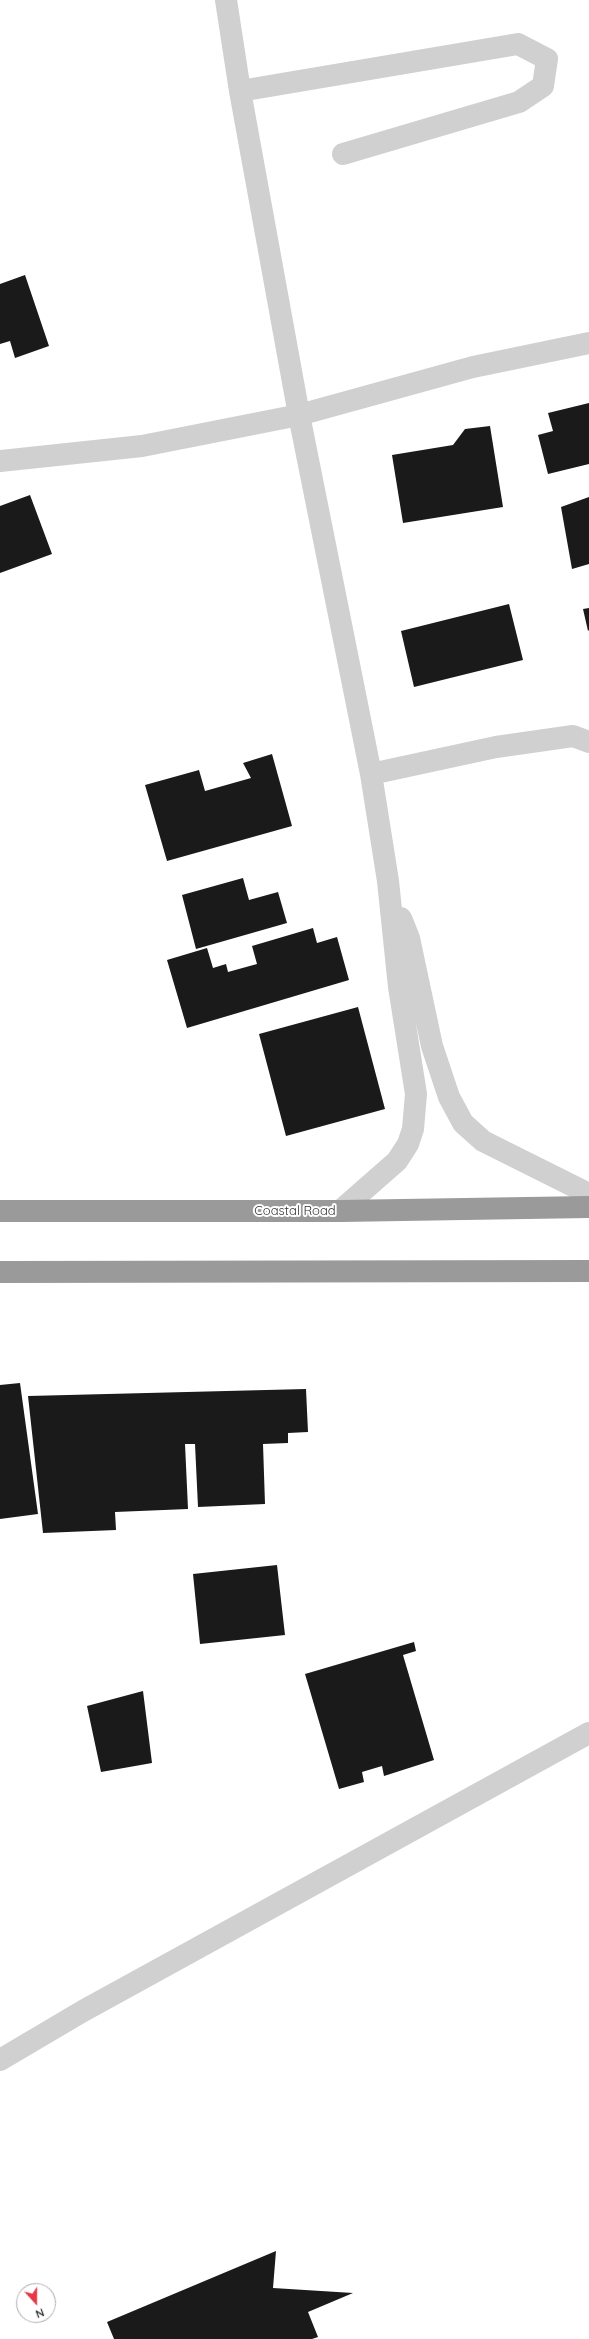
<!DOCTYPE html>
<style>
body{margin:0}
#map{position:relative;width:589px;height:2339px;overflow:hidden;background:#fff;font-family:Quicksand,sans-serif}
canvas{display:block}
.north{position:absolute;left:16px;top:2283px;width:40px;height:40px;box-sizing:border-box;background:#fff;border:1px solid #adadad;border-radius:50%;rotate:159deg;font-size:11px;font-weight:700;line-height:16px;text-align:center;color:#333}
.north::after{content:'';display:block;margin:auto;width:14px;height:18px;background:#e63946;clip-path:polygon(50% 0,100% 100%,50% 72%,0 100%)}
</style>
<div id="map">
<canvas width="589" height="2339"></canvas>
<div class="north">N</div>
</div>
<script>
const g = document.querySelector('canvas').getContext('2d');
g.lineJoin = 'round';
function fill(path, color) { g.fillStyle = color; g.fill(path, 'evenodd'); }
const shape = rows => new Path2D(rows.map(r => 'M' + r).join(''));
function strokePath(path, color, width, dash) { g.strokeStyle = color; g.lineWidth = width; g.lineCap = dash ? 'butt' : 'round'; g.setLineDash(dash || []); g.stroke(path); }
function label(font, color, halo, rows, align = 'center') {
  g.font = font + ' Quicksand,sans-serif'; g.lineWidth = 4; g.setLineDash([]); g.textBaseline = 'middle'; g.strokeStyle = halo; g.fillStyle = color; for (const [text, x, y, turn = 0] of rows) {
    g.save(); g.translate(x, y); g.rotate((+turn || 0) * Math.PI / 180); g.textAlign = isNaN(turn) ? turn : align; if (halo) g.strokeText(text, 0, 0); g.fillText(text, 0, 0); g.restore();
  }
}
const building = shape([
 [25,275,49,346,15,358,10,341,0,344,0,284],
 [589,403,589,464,548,474,538,435,553,431,548,413],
 [490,426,503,507,403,523,392,455,453,445,465,429],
 [30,495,52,554,0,573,0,506],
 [589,497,589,564,572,569,561,507],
 [509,604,523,660,414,687,401,631],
 [589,608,589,630,588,631,583,609],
 [272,754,292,826,167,861,145,785,199,770,205,791,251,778,243,763],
 [243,878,249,900,278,892,287,923,196,949,182,895],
 [313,928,317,943,337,937,349,980,187,1028,167,960,207,948,213,968,226,964,228,972,257,964,252,946],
 [358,1007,385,1109,286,1136,259,1034],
 [20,1383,38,1514,0,1519,0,1385],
 [306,1389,308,1432,288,1433,288,1443,263,1444,265,1504,198,1507,195,1444,185,1444,188,1509,115,1512,116,1530,43,1533,28,1396],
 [277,1565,285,1635,200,1644,193,1574],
 [414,1642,416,1651,403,1655,434,1760,384,1776,382,1766,362,1772,364,1782,339,1789,305,1674],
 [143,1691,152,1763,101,1772,87,1706],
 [276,2251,273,2288,353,2293,308,2312,318,2337,312,2339,114,2339,107,2322]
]);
const minor = shape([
 [226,0,240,91,299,415,371,774,388,881,399,987,416,1094,413,1129,408,1144,397,1161,340,1211],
 [240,91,518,44,547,59,543,86,519,102,343,154],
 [0,461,142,446,299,415,473,367,589,343],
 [371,774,496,747,573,736,589,742],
 [401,918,409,938,432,1046,449,1097,463,1123,483,1141,589,1194],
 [0,2060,83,2011,589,1733]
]);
const highway = shape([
 [0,1211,340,1211,589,1207],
 [0,1272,589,1271]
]);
const streetNames = [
 ["Coastal Road",295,1211]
];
fill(building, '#1a1a1a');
strokePath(minor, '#d0d0d0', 22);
strokePath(highway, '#9a9a9a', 22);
label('13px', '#333', '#fff', streetNames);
</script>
